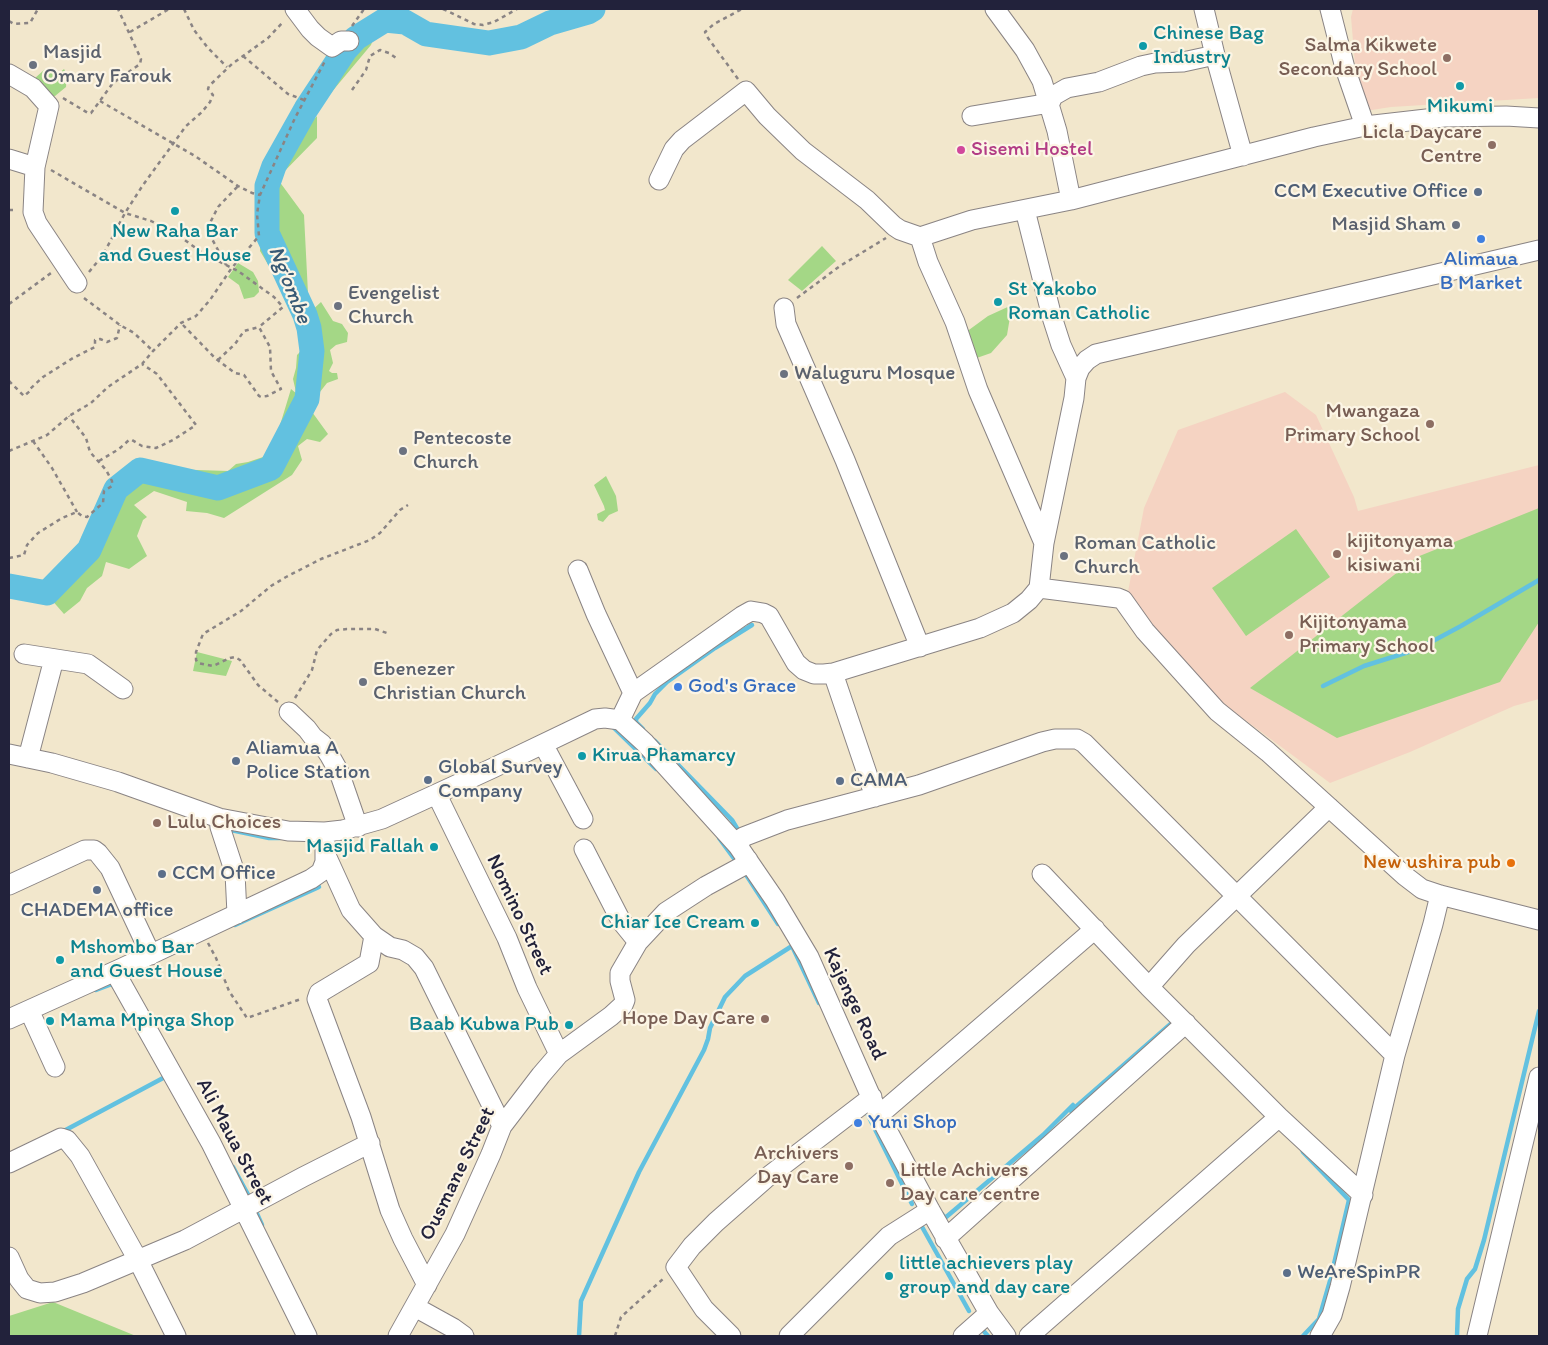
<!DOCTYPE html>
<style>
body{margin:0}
#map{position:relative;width:1548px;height:1345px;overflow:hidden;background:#f2e7cc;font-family:Itim,sans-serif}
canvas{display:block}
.frame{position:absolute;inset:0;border:10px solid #22223b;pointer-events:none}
</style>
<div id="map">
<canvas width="1548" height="1345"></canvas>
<div class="frame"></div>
</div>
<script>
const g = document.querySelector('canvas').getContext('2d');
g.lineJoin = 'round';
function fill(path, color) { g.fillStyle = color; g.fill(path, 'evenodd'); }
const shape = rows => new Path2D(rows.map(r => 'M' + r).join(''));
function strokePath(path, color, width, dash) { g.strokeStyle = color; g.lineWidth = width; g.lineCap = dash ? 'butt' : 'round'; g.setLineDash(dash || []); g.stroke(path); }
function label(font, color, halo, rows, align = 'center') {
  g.font = font + ' Itim,sans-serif'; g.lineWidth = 4.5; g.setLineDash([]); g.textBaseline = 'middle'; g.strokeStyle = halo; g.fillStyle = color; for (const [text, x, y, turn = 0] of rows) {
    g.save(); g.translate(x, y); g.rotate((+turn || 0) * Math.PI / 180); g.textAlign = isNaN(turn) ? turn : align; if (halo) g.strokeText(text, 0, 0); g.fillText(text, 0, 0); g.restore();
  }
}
const built = shape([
 [1353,9,1539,9,1539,98,1391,107,1359,112,1351,17],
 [1285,392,1316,415,1354,497,1358,511,1539,465,1539,699,1514,706,1410,752,1330,783,1241,717,1169,659,1148,617,1127,597,1144,508,1178,430]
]);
const green = shape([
 [367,25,375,34,371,45,279,155,293,125,333,58,354,27],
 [45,69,50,69,57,75,64,69,67,74,66,87,55,96,48,98,34,79],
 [317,116,317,138,273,183,283,158,297,138],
 [279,181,304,215,309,313,321,302,333,321,342,324,348,333,347,342,336,345,330,350,333,363,329,371,332,373,337,373,338,379,327,383,316,397,307,405,328,434,320,442,307,439,298,446,302,460,292,475,224,518,207,513,186,511,187,502,154,491,134,505,147,517,143,520,137,536,147,556,129,569,106,562,102,576,87,588,80,601,64,614,43,590,59,578,72,562,82,536,99,516,109,491,136,468,228,471,236,464,248,462,269,455,277,435,291,389,303,399,296,392,293,379,296,368,297,355,305,347,308,314,275,276,260,251,262,195],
 [822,246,836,261,802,291,788,280],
 [238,263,253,272,258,281,259,292,254,297,244,299,239,285,228,277],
 [1012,305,1007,335,991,353,971,360,962,335,988,316],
 [606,476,616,496,618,511,609,515,603,522,598,520,597,514,605,510,604,506,594,485],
 [1539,508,1539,622,1500,682,1337,738,1250,688,1417,557],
 [1296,529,1330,577,1246,636,1212,588],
 [197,652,232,661,226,676,193,671],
 [53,1302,136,1336,9,1336,9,1316]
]);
const stream = shape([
 [1323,686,1364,666,1418,649,1461,626,1539,580],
 [612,726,656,769],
 [643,729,636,722,636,719,650,703,655,694,667,682,715,648,752,625],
 [655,741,732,820,741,835],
 [226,829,269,838,280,838],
 [719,838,738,864],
 [743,870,778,924],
 [235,925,319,887],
 [96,990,112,984,115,988],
 [865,1109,912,1204],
 [1071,1111,1174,1021],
 [60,1133,165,1077],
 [1301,1147,1303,1152,1349,1200,1330,1281,1319,1319,1303,1336],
 [233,1167,251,1200],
 [254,1207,262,1225],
 [942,1214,945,1218,1043,1135,1073,1105],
 [921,1225,969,1311],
 [980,1327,988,1336],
 [579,1336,581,1301,639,1172,704,1050,708,1039,710,1028,725,997,745,976,792,946,819,1003],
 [1457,1336,1458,1309,1467,1279,1475,1269,1484,1240,1539,1011]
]);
const river = shape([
 [9,586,47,593,89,550,116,489,140,470,218,488,271,468,307,399,312,351,309,328,305,315,267,233,267,186,274,166,306,109,345,50,356,38,385,20,405,22,426,34,489,43,521,37,550,23,588,12,593,9]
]);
const path = shape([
 [184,9,194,30,208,48,227,67],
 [443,9,474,24,483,25,494,22,517,9],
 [9,21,14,24,30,23,38,9],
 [352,26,364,9],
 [130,32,169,9],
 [243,56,288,94,304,100],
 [738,79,708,38,705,32,714,24,742,9],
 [352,90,366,70,370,56,380,50,389,53,396,58],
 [63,98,88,113,91,113,113,83,140,64,141,59,118,9],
 [100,101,195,156,238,186,252,193,260,195],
 [51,170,125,213,151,221,175,233,204,254,238,271,274,297,283,307,259,327,270,347,271,371,281,389,267,396,261,397,259,396,244,375,235,373,216,359,181,323],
 [9,210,17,210],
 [226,265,211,237,209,225,218,207,238,186],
 [89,272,103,255,125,213,143,185,186,126,202,112,210,102,213,95,208,89,209,86,232,64,268,38,284,21],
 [84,298,120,325,134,333,153,351],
 [797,298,840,266,886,238],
 [9,304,51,273],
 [218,360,235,344,244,331,259,327],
 [9,381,24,396,30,391,30,389,43,377,73,358,95,347,95,340,100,339,107,342,117,338,120,325],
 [33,441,52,468,77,512],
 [9,451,47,435,69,416,91,403,108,387,142,364,153,351,181,323,196,316,210,300,231,269,259,236,257,214,260,195,295,118,325,61],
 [99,461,119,449,129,440,132,440,142,446,156,448,173,440,196,425,157,374,142,364],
 [9,558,24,555,27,545,38,533,62,518,77,512,82,516,87,517,103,503,104,491,112,486,112,481,106,470,90,452,86,438,69,416],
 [295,698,312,670,317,650,331,634,337,630,347,629,375,629,387,633],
 [278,702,258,685,240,660,235,657,230,658,213,666,198,663,196,660,196,652,203,634,241,611,271,586,286,577,321,559,370,540,380,533,400,510,408,505],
 [208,943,216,958,229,991,247,1018,301,999],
 [615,1336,621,1317,664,1278]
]);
const minor = shape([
 [295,9,310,29,318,37,332,47,341,41,349,41],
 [995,9,1025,50,1042,81,1057,131,1071,200],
 [1204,9,1215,55,1243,156],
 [1330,9,1345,68,1365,126],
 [9,74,33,88,49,106,35,167,33,212,37,223,77,283],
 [972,116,1050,103,1053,96,1067,88,1099,82,1141,66,1155,63,1183,62,1215,55],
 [9,159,35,167],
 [659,180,674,149,682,140,746,91,767,116,803,151,867,200,894,226,900,230,920,237,972,220,1071,200,1314,137,1365,126,1444,117,1506,116,1539,118],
 [1025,210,1052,317,1061,345,1076,378],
 [920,237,928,262,955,322,978,390,1044,543],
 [784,308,786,324,845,460,920,647],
 [578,570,596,614,633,693],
 [1039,588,1118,598,1123,600,1145,631,1217,711,1268,752,1405,876,1422,889,1440,895,1539,920],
 [24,654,88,664,123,689],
 [833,673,875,797],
 [289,712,307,729,313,737,322,744,330,756,339,772,358,827],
 [620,720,633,693,742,616,751,611,763,613,769,616,796,663,804,670,814,674,824,674,833,673,980,628,1013,613,1029,600,1039,588,1044,543,1074,398,1076,378,1080,368,1087,360,1096,354,1539,250],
 [620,720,645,743,738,846,775,900,809,957,879,1115,930,1210,989,1313,1006,1336],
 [543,744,583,819],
 [9,754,52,763,118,782,219,818,288,831,325,832,343,830,382,819,493,768,595,719,605,718,620,720],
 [28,758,54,659],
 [437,795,507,938,527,988,559,1054],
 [219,818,220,827,235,873,237,914],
 [738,846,743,837,787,820,919,785,1042,742,1055,739,1077,739,1084,743,1395,1055],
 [584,849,621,921,638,942],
 [325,853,351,910,374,936,390,947,403,950,415,957,424,968,502,1126],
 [1042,874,1149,987,1279,1117,1363,1195],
 [9,885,85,850,94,850,98,853,110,868,151,955],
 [374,936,369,963,319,993,317,999,361,1117,390,1210,403,1239,427,1285],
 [115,972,211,1143,307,1336],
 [1149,987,1186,945,1329,807],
 [29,1010,55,1067],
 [9,1019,122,968,311,879,321,872,325,862,325,832],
 [879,1115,1095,929],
 [9,1163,61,1138,67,1140,80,1156,138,1260,176,1336],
 [945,1239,1186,1023],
 [9,1257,19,1279,27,1289,40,1293,55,1292,83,1283,185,1240,303,1177,370,1143],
 [415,1307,453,1328,464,1336],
 [398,1336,455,1234,491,1154,502,1126,541,1075,559,1054,611,1016,623,1005,625,1000,620,981,620,973,638,942,666,912,706,886,741,867,748,860],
 [731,1336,704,1309,676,1267,692,1246,716,1222,765,1179,872,1097],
 [789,1336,889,1236,930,1210],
 [963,1336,989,1313],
 [1029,1336,1279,1117],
 [1320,1336,1332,1315,1340,1287,1395,1055,1433,924,1440,895],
 [1477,1336,1539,1077]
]);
const markers = [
 [1143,46,5,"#0f9aa8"],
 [1447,58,5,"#8d6e63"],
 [33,65,5,"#6b7280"],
 [1460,86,5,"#0f9aa8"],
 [1492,145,5,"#8d6e63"],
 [961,150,5,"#d1479c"],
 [1478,192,5,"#5c6f8a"],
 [175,211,5,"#0f9aa8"],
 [1456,225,5,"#6b7280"],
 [1481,239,5,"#3f7fe0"],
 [998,302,5,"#0f9aa8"],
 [338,306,5,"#6b7280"],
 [784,374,5,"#6b7280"],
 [1430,424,5,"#8d6e63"],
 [403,451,5,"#6b7280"],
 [1337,554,5,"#8d6e63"],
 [1064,556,5,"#6b7280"],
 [1289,635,5,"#8d6e63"],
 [363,682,5,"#6b7280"],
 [678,687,5,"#3f7fe0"],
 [582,756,5,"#0f9aa8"],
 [236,761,5,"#5c6f8a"],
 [428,780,5,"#5c6f8a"],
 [840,781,5,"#5c6f8a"],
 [157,823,5,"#8d6e63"],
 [434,847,5,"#0f9aa8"],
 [1511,863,5,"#e8710a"],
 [162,874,5,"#5c6f8a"],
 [97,890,5,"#5c6f8a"],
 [755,923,5,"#0f9aa8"],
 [60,960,5,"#0f9aa8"],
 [765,1019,5,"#8d6e63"],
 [50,1021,5,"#0f9aa8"],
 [569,1025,5,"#0f9aa8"],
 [858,1123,5,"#3f7fe0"],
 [849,1166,5,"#8d6e63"],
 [890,1183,5,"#8d6e63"],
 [1287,1273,5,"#5c6f8a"],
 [889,1276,5,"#0f9aa8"]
];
const cultureNames = [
 ["Chinese Bag",1153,34],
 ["Industry",1153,58],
 ["Mikumi",1460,107,"center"],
 ["New Raha Bar",175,232,"center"],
 ["and Guest House",175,256,"center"],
 ["St Yakobo",1008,290],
 ["Roman Catholic",1008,314],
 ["Kirua Phamarcy",592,756],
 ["Masjid Fallah",424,847,"right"],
 ["Chiar Ice Cream",745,923,"right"],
 ["Mshombo Bar",70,948],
 ["and Guest House",70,972],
 ["Mama Mpinga Shop",60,1021],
 ["Baab Kubwa Pub",559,1025,"right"],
 ["little achievers play",899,1264],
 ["group and day care",899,1288]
];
const educationNames = [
 ["Salma Kikwete",1437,46],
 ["Secondary School",1437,70],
 ["Licla Daycare",1482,133],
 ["Centre",1482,157],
 ["Mwangaza",1420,412],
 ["Primary School",1420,436],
 ["kijitonyama",1347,542,"left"],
 ["kisiwani",1347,566,"left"],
 ["Kijitonyama",1299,623,"left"],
 ["Primary School",1299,647,"left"],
 ["Lulu Choices",167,823,"left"],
 ["Hope Day Care",755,1019],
 ["Archivers",839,1154],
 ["Day Care",839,1178],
 ["Little Achivers",900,1171,"left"],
 ["Day care centre",900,1195,"left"]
];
const worshipNames = [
 ["Masjid",43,53],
 ["Omary Farouk",43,77],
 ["Masjid Sham",1446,225,"right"],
 ["Evengelist",348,294],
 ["Church",348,318],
 ["Waluguru Mosque",794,374],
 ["Pentecoste",413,439],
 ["Church",413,463],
 ["Roman Catholic",1074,544],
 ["Church",1074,568],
 ["Ebenezer",373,670],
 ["Christian Church",373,694]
];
const hotelNames = [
 ["Sisemi Hostel",971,150]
];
const serviceNames = [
 ["CCM Executive Office",1468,192,"right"],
 ["Aliamua A",246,749],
 ["Police Station",246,773],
 ["Global Survey",438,768],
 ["Company",438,792],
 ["CAMA",850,781],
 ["CCM Office",172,874],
 ["CHADEMA office",97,911,"center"],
 ["WeAreSpinPR",1297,1273]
];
const shopNames = [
 ["Alimaua",1481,260,"center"],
 ["B Market",1481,284,"center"],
 ["God's Grace",688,687],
 ["Yuni Shop",868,1123]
];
const foodNames = [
 ["New ushira pub",1501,863]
];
const streetNames = [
 ["Nomino Street",519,915,65],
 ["Kajenge Road",854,1004,65],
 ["Ali Maua Street",234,1142,62],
 ["Ousmane Street",458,1174,-64]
];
const waterNames = [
 ["Ng'ombe",289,285,68]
];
fill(built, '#f5d3c2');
fill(green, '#a4d786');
strokePath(stream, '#62c1e0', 4.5);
strokePath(river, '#62c1e0', 25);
strokePath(minor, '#8a8484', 21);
strokePath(path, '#8a8484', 2.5, [4, 4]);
strokePath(minor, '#fff', 19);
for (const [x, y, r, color] of markers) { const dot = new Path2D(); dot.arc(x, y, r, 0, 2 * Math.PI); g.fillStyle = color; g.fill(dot); strokePath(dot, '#fcf5e5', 2); }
label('21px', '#0d838f', '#fcf5e5', cultureNames, 'left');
label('21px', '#785e54', '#fcf5e5', educationNames, 'right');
label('21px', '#5b616d', '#fcf5e5', worshipNames, 'left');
label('21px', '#b23c85', '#fcf5e5', hotelNames, 'left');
label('21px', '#4e5e75', '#fcf5e5', serviceNames, 'left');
label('21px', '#366cbe', '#fcf5e5', shopNames, 'left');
label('21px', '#c56008', '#fcf5e5', foodNames, 'right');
label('21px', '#22223b', '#fcf5e5', streetNames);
label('italic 22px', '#385a75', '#fcf5e5', waterNames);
</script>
